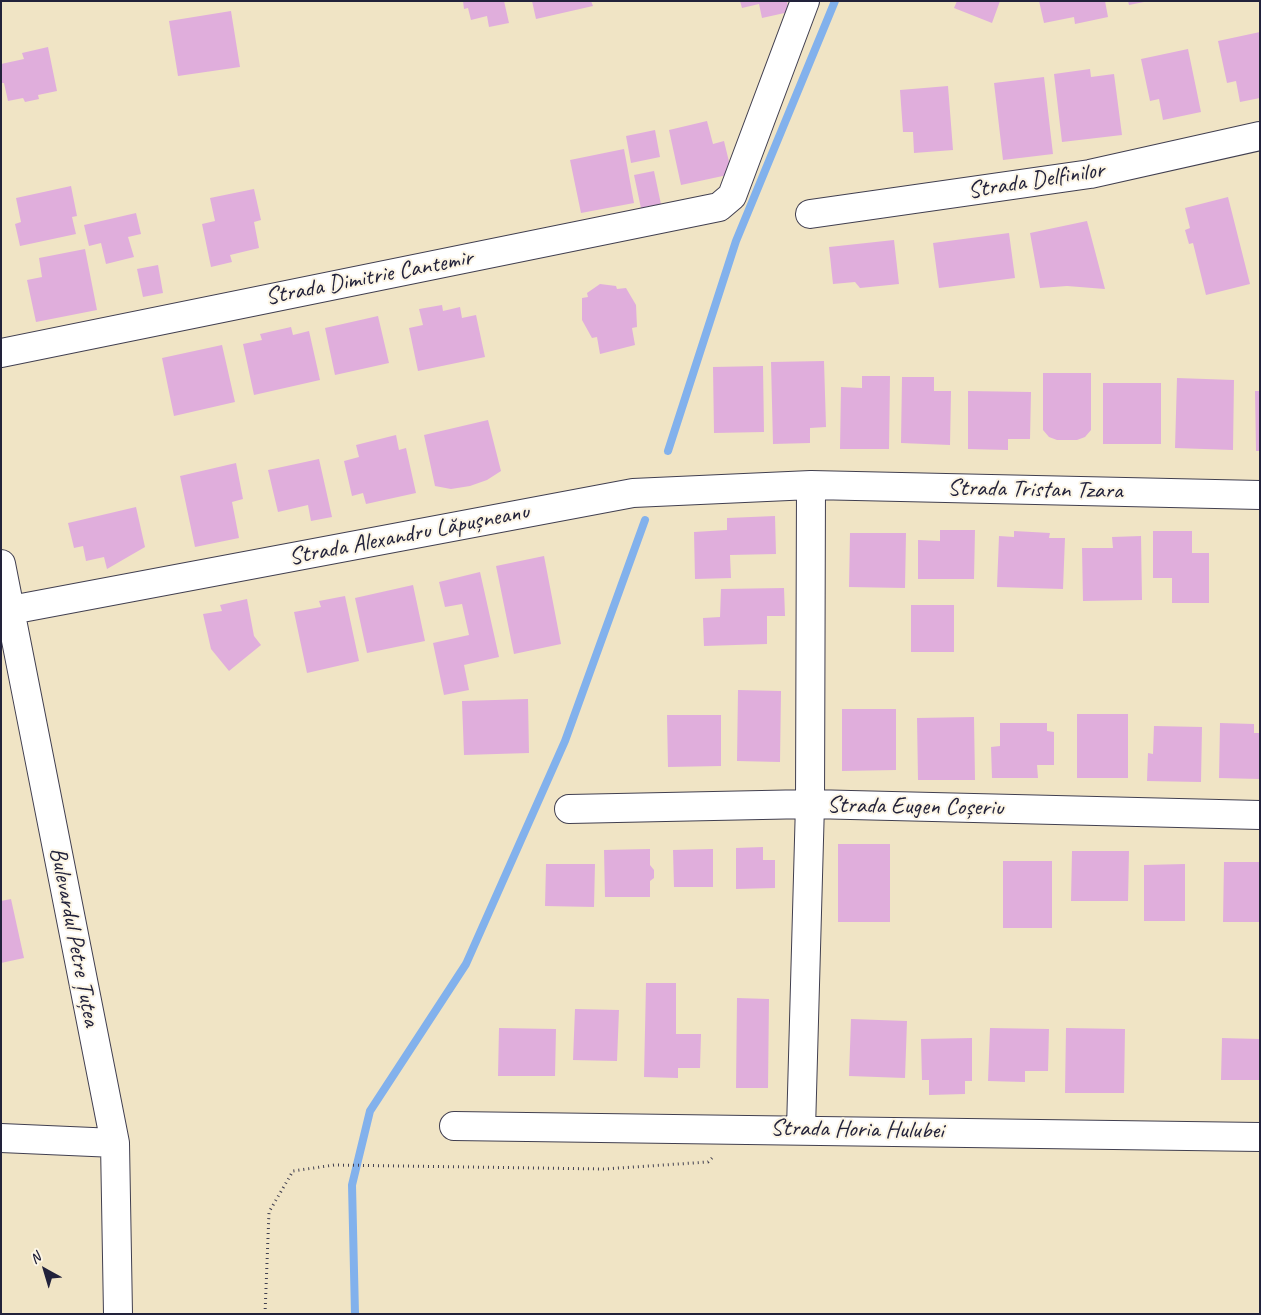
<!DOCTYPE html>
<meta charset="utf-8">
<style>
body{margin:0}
#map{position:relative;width:1261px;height:1315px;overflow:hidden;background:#f0e4c5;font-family:Caveat,sans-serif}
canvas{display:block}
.frame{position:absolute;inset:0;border:2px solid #22223b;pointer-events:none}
.north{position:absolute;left:20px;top:1245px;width:50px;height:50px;-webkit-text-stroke:4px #fcf5e5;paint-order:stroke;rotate:321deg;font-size:14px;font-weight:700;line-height:20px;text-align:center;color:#22223b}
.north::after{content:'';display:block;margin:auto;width:18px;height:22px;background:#22223b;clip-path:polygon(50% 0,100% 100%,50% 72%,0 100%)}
</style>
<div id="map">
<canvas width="1261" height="1315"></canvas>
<div class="frame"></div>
<div class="north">N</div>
</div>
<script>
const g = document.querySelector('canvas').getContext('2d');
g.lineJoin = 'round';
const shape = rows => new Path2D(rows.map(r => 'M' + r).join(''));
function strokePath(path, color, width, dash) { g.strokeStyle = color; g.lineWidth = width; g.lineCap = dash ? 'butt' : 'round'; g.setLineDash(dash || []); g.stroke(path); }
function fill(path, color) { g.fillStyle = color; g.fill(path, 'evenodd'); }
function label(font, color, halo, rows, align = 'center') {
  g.font = font + ' Caveat,sans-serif'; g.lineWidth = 4; g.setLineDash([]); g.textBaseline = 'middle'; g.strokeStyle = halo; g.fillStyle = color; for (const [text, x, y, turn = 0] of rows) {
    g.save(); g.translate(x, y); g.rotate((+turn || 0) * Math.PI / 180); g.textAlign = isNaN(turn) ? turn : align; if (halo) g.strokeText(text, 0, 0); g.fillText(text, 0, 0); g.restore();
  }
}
const stream = shape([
 [668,451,736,241,835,1],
 [355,1314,352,1185,370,1111,466,964,565,741,645,520]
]);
const building = shape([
 [463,1,504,1,509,23,489,27,487,16,471,20,468,8,464,9],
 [532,1,591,1,593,6,536,19],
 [740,1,787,1,789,12,762,18,759,4,742,8],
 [957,1,1000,1,992,23,954,8],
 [1039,1,1105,1,1108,17,1075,24,1074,17,1044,23],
 [1128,1,1144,1,1144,2,1129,5],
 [231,11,240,67,178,76,169,21],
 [1260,32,1260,98,1240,102,1236,81,1227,83,1218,41],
 [48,47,57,91,38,95,39,99,25,102,23,98,8,101,4,83,1,83,1,64,24,59,22,53],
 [1188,49,1201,112,1163,120,1159,99,1150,101,1141,59],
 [1090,69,1091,77,1114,74,1122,135,1062,142,1054,74],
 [1044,77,1053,154,1003,160,994,83],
 [948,86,953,150,914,153,913,132,903,132,900,90],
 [707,121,713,144,724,141,732,174,681,185,669,130],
 [655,130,660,157,631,163,626,136],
 [624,149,634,203,581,213,570,160],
 [654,171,662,209,642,213,634,175],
 [71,186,77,216,72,217,76,234,20,246,15,224,21,222,16,198],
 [254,189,261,220,254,222,259,248,230,255,232,262,211,267,202,224,215,221,210,198],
 [1228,197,1250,284,1206,295,1193,243,1189,244,1185,230,1190,228,1185,208],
 [136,213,141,234,128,237,134,257,106,264,101,243,89,246,84,225],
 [1087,221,1105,289,1067,286,1040,288,1030,233],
 [1009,233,1015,278,939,288,933,243],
 [894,240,899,284,860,288,855,282,833,284,829,247],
 [85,249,97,310,36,322,27,280,42,277,39,258],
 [158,265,163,293,143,297,137,269],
 [600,284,616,286,617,289,626,288,636,305,637,327,632,328,635,345,600,354,597,337,592,338,582,320,582,298,588,297,587,293],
 [442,305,443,311,460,307,462,318,476,315,485,357,418,371,409,328,423,325,419,309],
 [378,316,389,363,335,375,325,328],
 [291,327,293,335,309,331,320,380,254,395,243,344,262,340,260,334],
 [222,345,235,402,174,416,162,358],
 [824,361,826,427,810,428,810,443,773,444,771,362],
 [763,366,764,432,714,433,713,367],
 [1043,373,1091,373,1091,430,1085,437,1077,440,1057,440,1049,437,1043,430],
 [862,376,890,376,889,449,840,449,841,387,862,388],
 [902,377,934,377,934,391,951,391,950,445,901,443],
 [1177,378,1234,380,1233,450,1175,448],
 [1103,383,1161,383,1161,444,1103,444],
 [968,391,1031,392,1030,439,1008,439,1008,450,968,449],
 [1255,391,1260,391,1260,451,1256,451],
 [488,420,501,471,487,480,470,486,451,489,435,486,424,435],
 [396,435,399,450,406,448,416,493,366,504,363,493,352,496,344,461,359,457,356,445],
 [319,459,332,517,311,521,308,505,278,512,268,470],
 [236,463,243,499,232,502,239,538,195,547,180,476],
 [136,507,145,547,107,569,104,557,86,561,83,546,74,548,68,523],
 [775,516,776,554,730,555,731,578,695,579,694,532,727,530,727,518],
 [940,530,975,530,974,579,918,579,918,540,940,541],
 [1014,531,1050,533,1049,538,1065,538,1063,589,997,587,999,536,1014,537],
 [1153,531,1192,531,1192,553,1209,553,1209,603,1172,603,1172,578,1153,578],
 [850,533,906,533,905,588,849,587],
 [1141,536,1142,600,1083,601,1082,548,1113,548,1112,537],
 [544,556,561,644,514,654,496,566],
 [480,572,499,657,464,665,469,690,444,695,433,643,469,635,462,604,445,607,439,582],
 [413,585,425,641,367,653,355,598],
 [784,588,785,616,767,616,767,644,704,646,703,618,720,617,721,589],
 [345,596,359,661,307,673,294,612,321,607,319,601],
 [247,599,254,636,261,645,229,671,211,649,203,614,222,611,220,605],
 [911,605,954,605,954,652,911,652],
 [738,690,781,691,780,762,737,761],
 [528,699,529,753,464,755,462,701],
 [842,709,896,709,896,770,842,771],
 [1077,714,1128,714,1128,778,1077,778],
 [667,715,721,715,721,766,668,767],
 [974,717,975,780,918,780,917,718],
 [1000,723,1047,723,1047,731,1054,732,1054,765,1037,765,1038,778,992,778,991,747,1000,746],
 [1220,723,1254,724,1254,733,1260,733,1260,779,1219,778],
 [1154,726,1202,727,1201,782,1147,781,1148,753,1153,754],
 [838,844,890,844,890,922,838,922],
 [763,847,763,860,775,860,775,888,736,889,736,848],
 [650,849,650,865,654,870,654,878,650,881,650,897,605,897,604,850],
 [713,849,713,887,674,887,673,850],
 [1072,851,1129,851,1128,901,1071,901],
 [1003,861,1052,861,1052,928,1003,928],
 [1224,862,1260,862,1260,922,1223,922],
 [546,864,595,864,594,907,545,906],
 [1185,864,1185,921,1144,921,1144,865],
 [11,899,24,958,1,963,1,901],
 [646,983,676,983,676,1034,701,1034,700,1068,678,1068,678,1078,644,1077],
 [737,998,769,999,768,1088,736,1088],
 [575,1009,619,1010,617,1061,573,1060],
 [851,1019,907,1021,905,1078,849,1076],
 [499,1028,556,1029,555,1076,498,1076],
 [990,1028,1049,1029,1048,1071,1025,1071,1025,1082,988,1081],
 [1066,1028,1125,1029,1124,1093,1065,1093],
 [972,1038,972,1081,965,1081,965,1094,929,1095,929,1080,922,1080,921,1039],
 [1222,1038,1260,1039,1260,1080,1221,1080]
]);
const path = shape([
 [265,1314,269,1212,293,1171,334,1165,604,1169,708,1162,712,1158]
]);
const minor = shape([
 [810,214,1090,174,1260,136],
 [1,353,719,207,732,196,805,1],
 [1,564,115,1143,118,1314],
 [11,610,633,493,811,485,1260,495],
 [569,809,810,804,1260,815],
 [454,1126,1260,1137],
 [801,1129,810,804,811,485],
 [1,1138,115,1143]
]);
const streetNames = [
 ["Strada Delfinilor",1036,181,-9],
 ["Strada Dimitrie Cantemir",369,278,-11],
 ["Strada Tristan Tzara",1035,490,1],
 ["Strada Alexandru Lăpușneanu",409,535,-11],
 ["Strada Eugen Coșeriu",915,807,1],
 ["Bulevardul Petre Țuțea",74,937,79],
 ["Strada Horia Hulubei",857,1130,1]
];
strokePath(stream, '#82b1ec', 8);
fill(building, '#e0aedc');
strokePath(minor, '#413f50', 30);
strokePath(path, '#413f50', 3, [1, 4]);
strokePath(minor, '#fff', 28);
label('24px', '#22223b', '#fcf5e5', streetNames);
</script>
